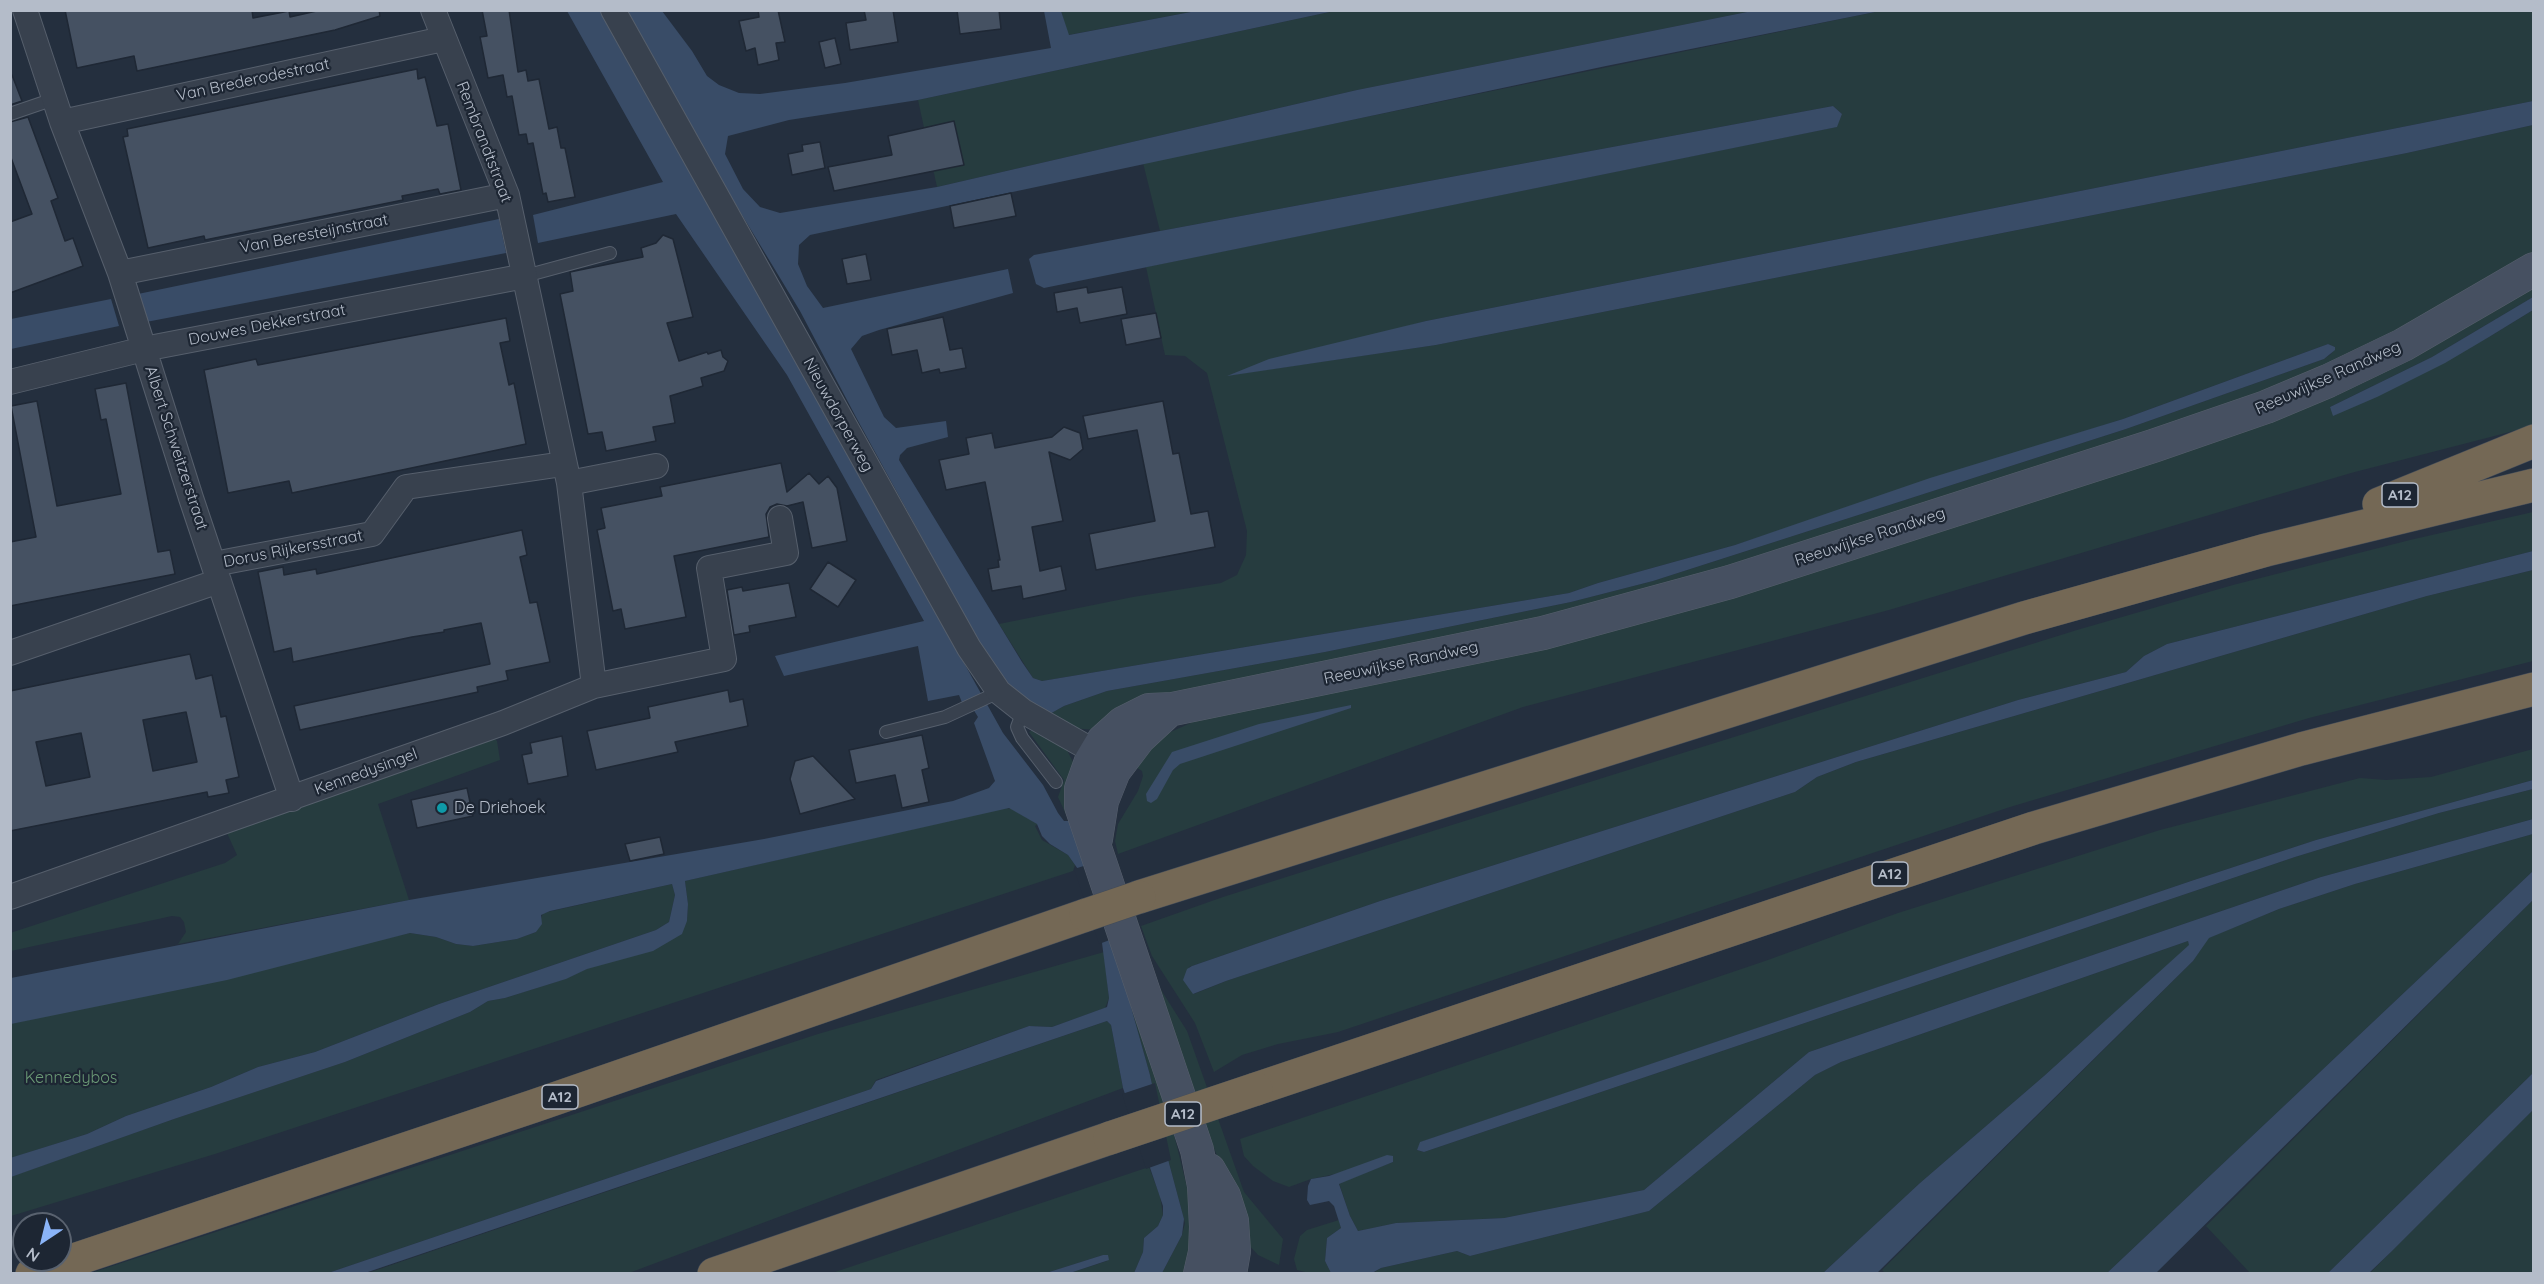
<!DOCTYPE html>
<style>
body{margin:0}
#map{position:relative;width:2544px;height:1284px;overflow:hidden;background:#242f3e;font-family:Quicksand,sans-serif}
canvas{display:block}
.frame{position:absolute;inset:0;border:12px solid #b4bcc9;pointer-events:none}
.north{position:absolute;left:12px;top:1212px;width:60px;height:60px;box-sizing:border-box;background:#1d2633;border:2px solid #59626f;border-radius:50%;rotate:215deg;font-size:16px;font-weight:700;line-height:24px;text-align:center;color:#b4bcc9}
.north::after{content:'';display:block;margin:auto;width:21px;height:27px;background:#8ab4f8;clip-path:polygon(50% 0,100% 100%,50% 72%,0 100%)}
</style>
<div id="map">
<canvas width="2544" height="1284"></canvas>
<div class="frame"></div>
<div class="north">N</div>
</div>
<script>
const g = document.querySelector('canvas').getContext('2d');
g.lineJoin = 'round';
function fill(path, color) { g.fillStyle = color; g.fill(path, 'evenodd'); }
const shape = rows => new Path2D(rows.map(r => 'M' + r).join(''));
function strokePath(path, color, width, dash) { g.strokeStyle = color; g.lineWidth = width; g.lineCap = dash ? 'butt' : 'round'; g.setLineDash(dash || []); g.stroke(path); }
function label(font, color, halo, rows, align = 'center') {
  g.font = font + ' Quicksand,sans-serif'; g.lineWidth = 4.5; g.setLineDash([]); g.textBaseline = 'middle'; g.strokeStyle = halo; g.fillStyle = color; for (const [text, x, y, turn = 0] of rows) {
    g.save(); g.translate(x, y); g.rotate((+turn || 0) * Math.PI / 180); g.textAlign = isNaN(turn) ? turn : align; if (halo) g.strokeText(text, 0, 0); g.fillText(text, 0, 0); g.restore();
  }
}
const green = shape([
 [1061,11,1196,11,1068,35],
 [1334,11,1752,11,1357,90,937,187,918,100],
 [1880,11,2533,11,2533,101,1426,321,1230,375,1436,345,2407,153,2533,125,2533,255,2356,355,2218,411,1586,610,1097,730,1070,728,1048,715,1064,706,1107,691,1325,652,1571,602,1653,581,2126,429,2324,359,2331,354,2335,347,2328,344,2123,419,1735,545,1598,583,1569,593,1042,681,1033,678,999,624,1133,597,1221,583,1237,575,1246,555,1247,531,1207,373,1185,356,1165,355,1146,267,1836,127,1842,114,1833,106,1160,231,1143,163],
 [2533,283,2533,297,2432,357,2330,407,2334,415,2489,337,2533,310,2533,426,2351,473,1889,610,1523,707,1118,854,1115,841,1118,824,1138,791,1143,776,1142,771,1129,763,1155,739,1204,717,2173,451],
 [2533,512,2533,551,2167,644,2144,656,2126,672,2018,700,1380,901,1189,967,1194,994,1226,981,1795,792,1817,777,1856,762,2427,596,2533,570,2533,661,2309,718,2010,807,1338,1032,1278,1044,1242,1055,1214,1072,1195,1023,1152,956,1141,926,1223,897,1375,849,2077,630,2233,585,2410,540],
 [1036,728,1067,750,1074,764,1079,842,1058,797,1064,780,1029,732],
 [491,735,497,741,500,760,378,804,409,900,178,944,186,932,184,922,180,917,172,916,11,951,10,933,225,863,237,855,226,831],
 [2533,749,2533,780,2316,840,2194,880,1421,1142,1417,1150,1424,1152,2295,857,2439,813,2533,789,2533,819,2321,877,1809,1052,1644,1190,1504,1218,1396,1223,1358,1231,1350,1216,1339,1183,1393,1162,1311,1179,1289,1187,1273,1181,1253,1166,1244,1156,1240,1139,1765,961,1898,913,2160,830,2360,778,2386,780,2431,777],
 [1005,808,1012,809,1038,824,1035,826,1042,840,1068,855,1075,865,1073,871,215,1154,11,1216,10,1177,174,1119,345,1062,470,1012,488,1001,505,998,565,979,687,921,688,904,685,881],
 [2533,834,2533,871,2107,1273,1886,1274,1882,1270,2193,961,2208,938,2279,909,2355,884],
 [672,884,675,895,669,922,656,930,439,1004,315,1052,258,1067,211,1087,126,1116,87,1134,11,1158,10,1024,410,933,436,937,456,944,473,946,517,939,536,932,543,913],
 [2533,900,2533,1073,2328,1273,2250,1273,2206,1226],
 [2188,941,2190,945,2044,1076,1920,1183,1823,1273,1372,1274,1381,1268,1457,1251,1470,1256,1649,1211,1815,1075,1841,1062],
 [1114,946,1158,1070,1184,1175,1195,1220,1191,1273,1162,1273,1182,1235,1185,1223,1169,1163,1150,1075],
 [1104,952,1109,998,1105,1008,1052,1027,1029,1026,876,1080,871,1089,328,1273,88,1274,818,1034],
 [1146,966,1187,1031,1244,1192,1283,1239,1279,1265,1258,1255,1247,1243,1225,1175,1181,1068],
 [1107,1021,1111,1025,1123,1088,629,1273,365,1274],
 [2533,1110,2533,1273,2369,1274],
 [1149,1167,1160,1196,1163,1215,1158,1226,1144,1238,1143,1252,1134,1273,1070,1273,1107,1261,1103,1255,1046,1273,829,1274],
 [1339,1220,1341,1228,1327,1238,1325,1261,1331,1273,1309,1273,1297,1270,1294,1259,1300,1236,1307,1230]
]);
const water = shape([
 [567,11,601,11,1003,733,1043,785,1058,813,1064,821,1069,821,1114,946,1150,1075,1169,1163,1184,1219,1182,1235,1162,1273,1134,1273,1143,1252,1144,1238,1158,1226,1163,1215,1163,1206,1123,1088,1111,1025,1107,1021,365,1273,328,1273,871,1089,876,1081,1029,1026,1052,1027,1107,1007,1109,998,1101,935,1080,872,1068,855,1050,844,1042,836,1037,824,1009,808,685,881,688,904,687,921,682,934,653,951,587,969,566,979,505,998,488,1001,470,1012,345,1062,174,1119,11,1177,10,1158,87,1134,126,1116,211,1087,258,1067,315,1052,439,1004,656,930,669,922,675,895,672,884,550,911,541,915,542,924,536,932,517,939,473,946,456,944,436,937,410,933,227,980,11,1024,11,978,409,900,764,839,953,801,989,788,995,781,974,723,978,717,970,704,963,705,959,695,928,701,918,646,784,676,775,656,924,621,787,375,676,214,538,243,533,215,663,182],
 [626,11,662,11,692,51,707,76,719,85,739,93,760,94,845,83,1051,48,1044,11,1061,11,1069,35,1196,11,1334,11,918,100,789,120,728,136,725,154,743,189,760,207,780,213,937,187,1357,90,1752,11,1880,11,1606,66,810,235,799,245,798,264,807,286,823,308,1008,269,1013,293,879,330,862,336,851,349,884,417,896,428,946,421,948,437,907,448,900,455,899,460,1022,662,1033,678,1042,681,1569,593,1598,583,1735,545,1930,478,2123,419,2328,344,2335,347,2335,350,2324,359,2126,429,1653,581,1571,602,1325,652,1107,691,1064,706,1048,715,1017,695,986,655,857,419,800,311,713,167],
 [2533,101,2533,125,2407,153,1436,345,1227,376,1269,359,1426,321],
 [1833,106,1842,114,1837,127,1044,288,1036,284,1029,259,1034,255,1160,231],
 [499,219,506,253,146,322,138,294],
 [2533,297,2533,310,2489,337,2445,363,2377,397,2333,416,2330,407,2432,357],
 [111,299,119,326,11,349,11,319],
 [2533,551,2533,570,2427,596,1856,762,1817,777,1795,792,1226,981,1193,994,1183,980,1187,969,1192,966,1380,901,2018,700,2126,672,2144,656,2167,644],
 [1351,705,1351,708,1180,764,1173,770,1157,799,1151,803,1147,801,1146,794,1172,752,1259,724],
 [2533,780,2533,789,2439,813,2295,857,1424,1152,1417,1150,1420,1142,2194,880,2316,840],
 [2533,819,2533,834,2355,884,2279,909,2209,938,2193,961,1877,1273,1823,1273,1920,1183,2044,1076,2189,945,2188,941,1841,1062,1815,1075,1649,1211,1470,1256,1457,1251,1381,1268,1372,1273,1331,1273,1325,1261,1327,1238,1341,1228,1334,1206,1329,1201,1310,1205,1307,1200,1308,1186,1311,1179,1329,1176,1387,1155,1393,1156,1393,1162,1339,1184,1350,1216,1358,1231,1396,1223,1504,1218,1644,1190,1809,1052,2321,877],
 [2533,871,2533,900,2156,1273,2107,1273],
 [2533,1073,2533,1110,2391,1252,2369,1273,2328,1273],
 [1103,1255,1108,1255,1109,1260,1070,1273,1046,1273]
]);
const pier = shape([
 [1090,864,1115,938,1099,944,1074,869],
 [1155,1083,1171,1160,1146,1169,1122,1094]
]);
const building = shape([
 [65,10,252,10,253,18,289,11,290,17,321,10,379,10,380,16,335,30,137,71,134,56,77,68,65,10],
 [482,10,509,10,518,72,526,70,528,81,539,79,549,129,557,127,561,148,565,148,575,197,548,202,546,193,543,194,533,143,528,144,526,134,519,135,512,96,507,97,503,75,488,78,480,37,487,36,482,10],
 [758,10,778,10,785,42,776,43,779,60,758,65,755,48,746,51,739,21,759,17,758,10],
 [864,10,893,10,898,42,850,50,846,23,866,20,864,10],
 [957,10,999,10,1001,29,960,34,957,10],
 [835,38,841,64,825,68,819,42,835,38],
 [417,69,418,79,425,77,437,126,448,124,461,190,440,194,438,189,402,196,403,200,205,240,204,236,148,248,123,137,128,136,127,129,417,69],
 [12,75,22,101,10,105,10,76,12,75],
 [28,117,58,198,51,201,65,241,73,238,83,266,10,293,10,222,32,214,10,155,10,122,28,117],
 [954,121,964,165,834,191,828,167,892,155,888,136,954,121],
 [820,142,825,168,792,175,788,154,803,151,802,145,820,142],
 [1011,193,1016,216,954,228,950,206,1011,193],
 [663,235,673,239,693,317,667,323,679,361,707,352,708,354,721,350,723,357,728,361,724,371,701,378,703,386,670,396,675,423,653,427,656,441,606,451,602,432,588,434,560,294,573,291,570,272,643,257,641,248,656,243,663,235],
 [866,254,871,280,847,284,842,259,866,254],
 [1087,287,1088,293,1122,287,1127,314,1080,323,1077,308,1057,312,1054,293,1087,287],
 [1156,313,1161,338,1126,345,1121,319,1156,313],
 [943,317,950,350,962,348,966,368,940,373,939,369,922,373,917,350,892,355,887,329,943,317],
 [506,318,510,341,500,343,509,385,514,383,526,444,292,493,289,481,228,493,204,370,256,359,258,365,506,318],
 [126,383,158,552,170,550,175,574,10,606,10,542,36,537,11,406,37,401,57,506,121,494,106,419,101,420,95,389,126,383],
 [1163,401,1173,454,1179,453,1191,514,1208,511,1215,547,1096,570,1089,534,1155,521,1137,430,1088,439,1083,416,1163,401],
 [1064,427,1080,433,1083,449,1070,460,1049,452,1063,521,1032,527,1040,571,1061,566,1066,590,1023,599,1021,586,992,591,988,569,999,567,998,560,1000,560,985,482,946,490,939,460,969,454,966,438,992,433,995,448,1052,437,1064,427],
 [781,463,787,492,809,473,819,484,828,476,837,488,847,541,812,548,803,502,787,506,777,504,770,507,766,514,769,537,674,556,686,617,625,629,621,609,613,611,597,530,605,528,601,508,662,496,660,487,781,463],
 [522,530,527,555,520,557,530,603,537,602,550,662,506,671,508,680,477,687,478,692,300,730,294,706,490,664,481,623,444,630,444,632,412,637,293,662,291,648,274,652,258,572,283,567,284,575,316,569,317,574,522,530],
 [828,562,856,580,838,607,810,589,828,562],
 [789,583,796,617,749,626,750,632,734,635,727,590,742,587,743,591,789,583],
 [190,654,196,679,212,675,221,717,226,716,239,777,226,780,229,793,208,797,207,792,10,831,10,691,190,654],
 [186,712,197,762,153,771,143,720,186,712],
 [81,733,90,777,46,786,36,742,81,733],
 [728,690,730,702,743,699,748,726,675,742,678,752,596,770,587,731,650,718,648,707,728,690],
 [922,735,929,768,922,770,929,802,902,808,895,775,856,783,849,750,922,735],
 [562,736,568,776,528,784,522,755,532,753,530,743,562,736],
 [813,756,855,799,800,814,790,779,795,761,813,756],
 [467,788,473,816,417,828,411,800,467,788],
 [660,837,664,854,630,861,625,844,660,837]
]);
const service = shape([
 [10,114,54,99],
 [525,276,610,253],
 [1023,711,1017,727,1022,738,1056,782],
 [886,732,945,717,999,692]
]);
const minor = shape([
 [25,10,62,122,120,273,191,498,292,799],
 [433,10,507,195,569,483,594,686],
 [613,10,969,648,999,692,1023,711,1109,760],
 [62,122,443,39],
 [120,273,507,195],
 [10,382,144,349,525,276],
 [569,483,656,466],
 [214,564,372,534,406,487,563,464],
 [10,653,219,581],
 [10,897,503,723,594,686,724,659,709,568,786,553,780,518]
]);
const secondary = shape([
 [1096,839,1102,801,1114,771,1139,738,1166,713],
 [1209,1170,1224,1196,1232,1221,1234,1251,1230,1274],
 [1200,1274,1205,1252,1206,1227,1204,1186,1197,1150,1081,806,1081,789,1091,761,1103,741,1123,723,1149,710,1173,709,1543,633,1730,582,2153,446,2266,407,2328,381,2403,345,2534,269]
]);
const motorway = shape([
 [2379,504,2534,441],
 [1139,897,2024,618,2266,550,2534,485],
 [1256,1089,2034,828,2301,749,2534,689],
 [32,1274,534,1106,1086,915],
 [714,1274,1110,1138]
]);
const motorwayBridge = shape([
 [1086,915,1139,897],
 [1110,1138,1256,1089]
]);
const markers = [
 [442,808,6,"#0f9aa8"]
];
const shields = [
 [2400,495,36],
 [1890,874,36],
 [560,1097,36],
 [1183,1114,36]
];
const shieldNames = [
 ["A12",2400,495],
 ["A12",1890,874],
 ["A12",560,1097],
 ["A12",1183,1114]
];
const streetNames = [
 ["Van Brederodestraat",253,80,-12],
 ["Rembrandtstraat",484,142,69],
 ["Van Beresteijnstraat",314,234,-11],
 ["Douwes Dekkerstraat",267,325,-11],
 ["Reeuwijkse Randweg",2328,378,-24],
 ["Nieuwdorperweg",838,415,61],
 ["Albert Schweitzerstraat",176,448,72],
 ["Reeuwijkse Randweg",1870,537,-18],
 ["Dorus Rijkersstraat",293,549,-11],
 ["Reeuwijkse Randweg",1401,663,-12],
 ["Kennedysingel",366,772,-20]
];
const poiNames = [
 ["De Driehoek",454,808]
];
const parkNames = [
 ["Kennedybos",71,1078]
];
fill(green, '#263c3f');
fill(water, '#394c67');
fill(pier, '#242f3e');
fill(building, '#455162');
strokePath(building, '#1f2835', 1.5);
strokePath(service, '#565f6c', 14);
strokePath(minor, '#565f6c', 26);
strokePath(secondary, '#565f6c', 34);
strokePath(motorway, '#434c59', 34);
strokePath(service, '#38414e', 12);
strokePath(minor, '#38414e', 24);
strokePath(secondary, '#465061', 33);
strokePath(motorway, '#746855', 33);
strokePath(motorwayBridge, '#434c59', 34, []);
strokePath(motorwayBridge, '#746855', 33);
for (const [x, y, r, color] of markers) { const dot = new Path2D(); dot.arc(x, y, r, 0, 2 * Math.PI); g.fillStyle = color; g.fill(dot); strokePath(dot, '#1d2633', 2); }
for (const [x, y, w] of shields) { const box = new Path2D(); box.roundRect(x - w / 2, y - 12, w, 24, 4.5); g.fillStyle = '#1d2633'; g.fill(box); strokePath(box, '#b4bcc9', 1.5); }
label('bold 15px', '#b4bcc9', null, shieldNames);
label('16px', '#b4bcc9', '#1d2633', streetNames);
label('16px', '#b4bcc9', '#1d2633', poiNames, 'left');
label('16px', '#6b9a76', '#1d2633', parkNames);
</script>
